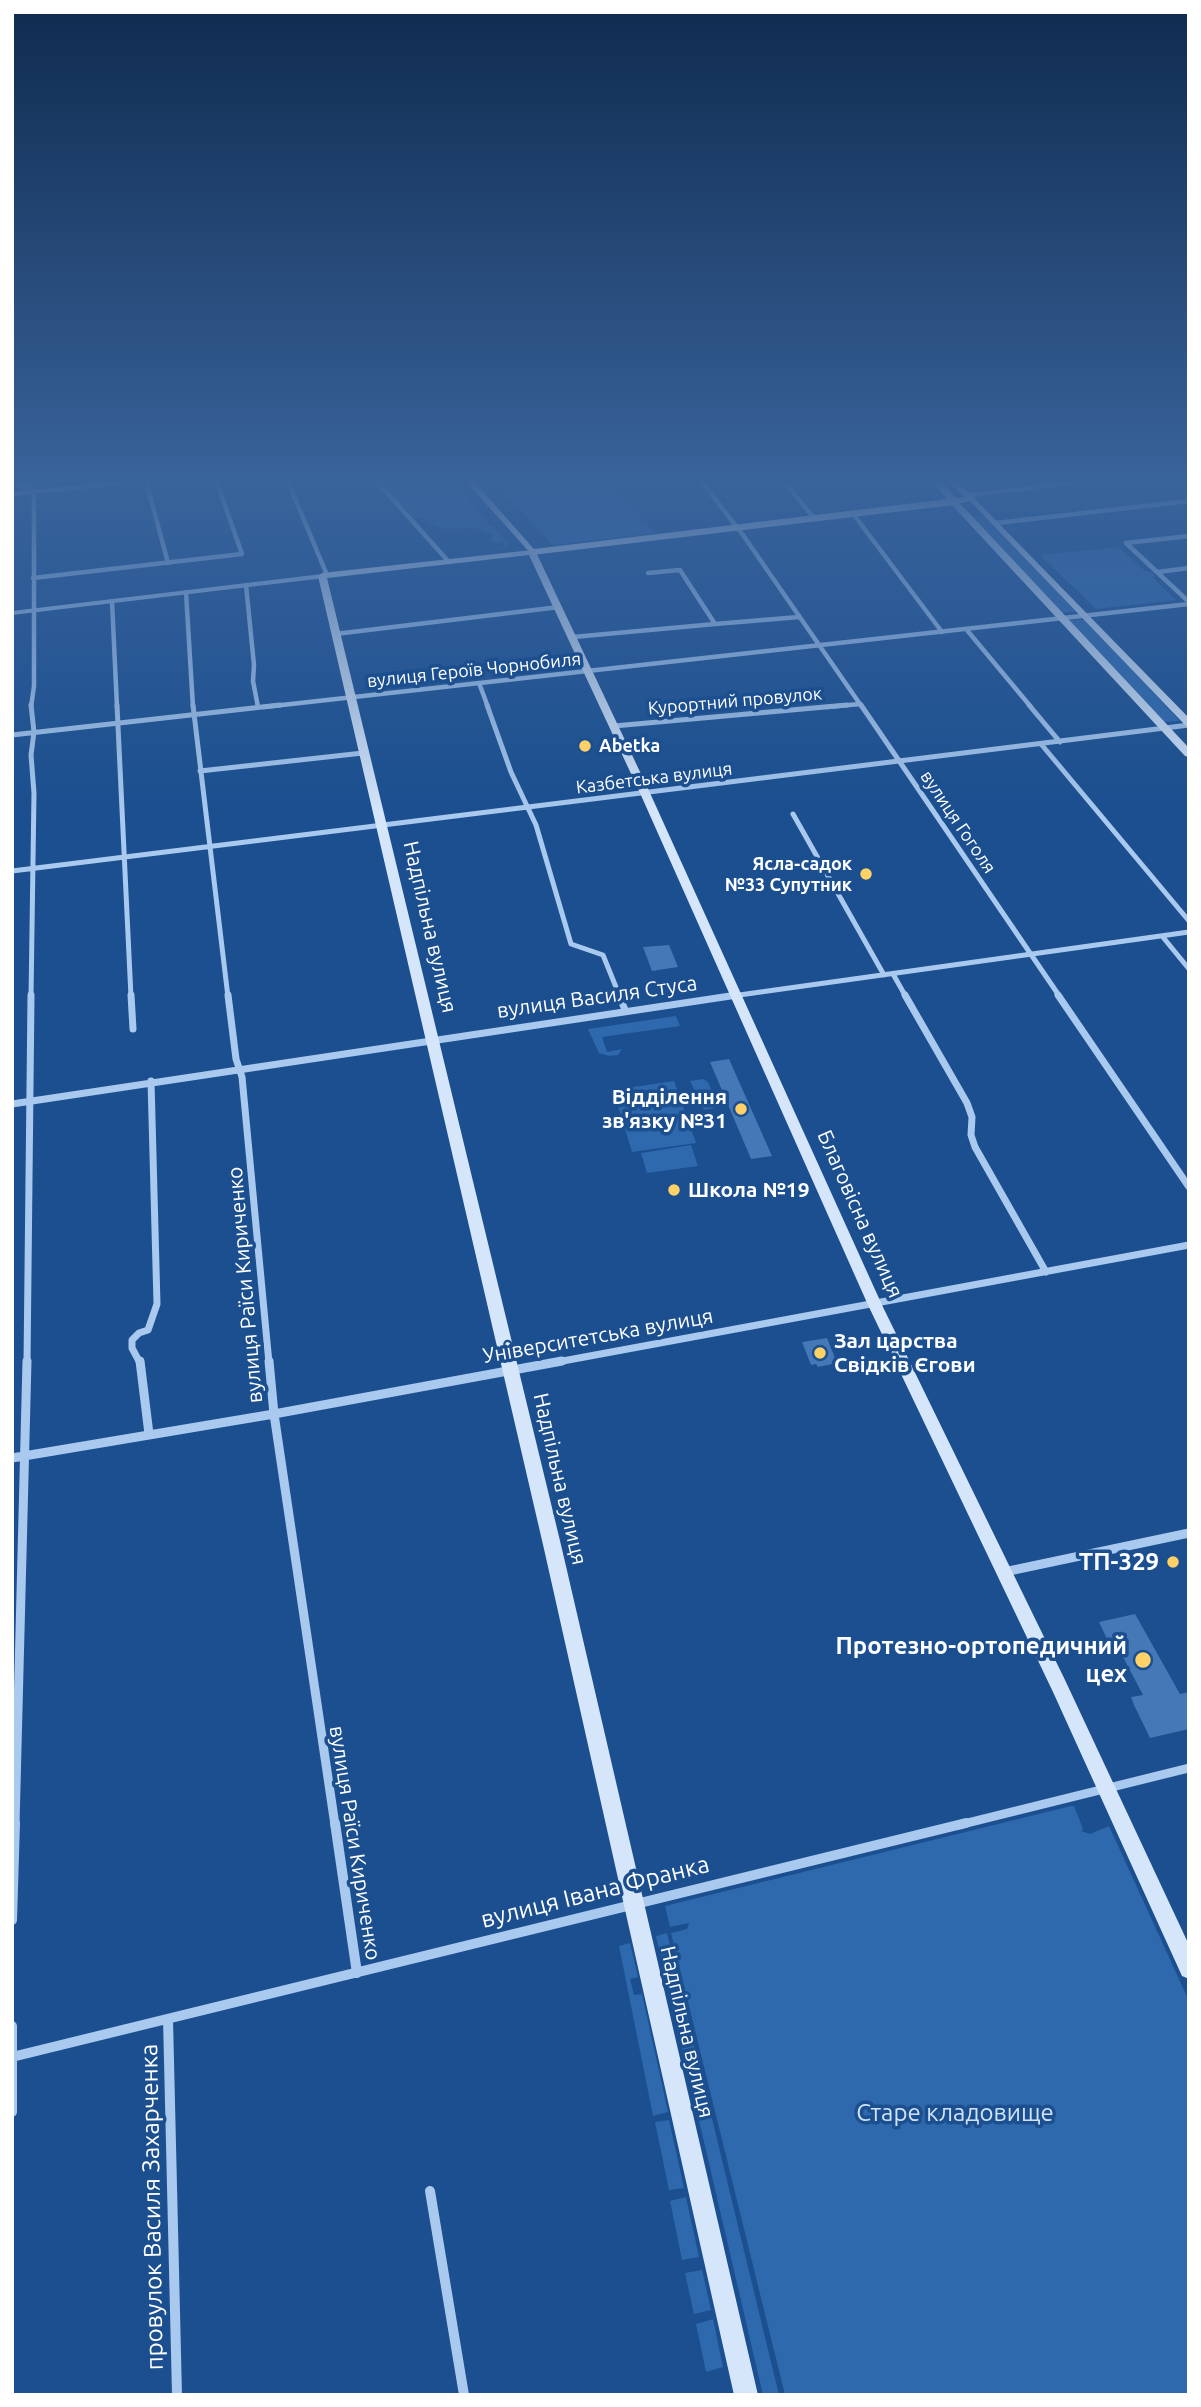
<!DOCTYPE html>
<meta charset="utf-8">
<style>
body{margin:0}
#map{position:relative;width:1201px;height:2407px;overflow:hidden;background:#1b4f8f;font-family:Ubuntu,sans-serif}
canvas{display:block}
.frame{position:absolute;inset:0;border:14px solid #fff;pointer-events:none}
</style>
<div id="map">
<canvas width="1201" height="2407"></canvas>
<div class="frame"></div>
</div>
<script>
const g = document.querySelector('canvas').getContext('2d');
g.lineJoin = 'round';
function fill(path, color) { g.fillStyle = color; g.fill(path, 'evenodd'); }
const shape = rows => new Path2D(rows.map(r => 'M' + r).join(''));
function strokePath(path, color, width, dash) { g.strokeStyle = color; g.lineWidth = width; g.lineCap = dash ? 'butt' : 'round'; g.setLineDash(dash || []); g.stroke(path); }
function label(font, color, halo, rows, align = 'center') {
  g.font = font + ' Ubuntu,sans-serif'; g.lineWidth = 7; g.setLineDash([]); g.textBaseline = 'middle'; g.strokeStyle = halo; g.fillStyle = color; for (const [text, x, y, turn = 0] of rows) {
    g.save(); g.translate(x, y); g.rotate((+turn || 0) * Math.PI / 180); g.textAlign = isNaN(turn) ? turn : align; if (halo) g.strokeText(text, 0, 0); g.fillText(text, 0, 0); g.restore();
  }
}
const green = shape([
 [375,477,448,477,485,519,488,523,485,526,492,525,509,545,500,550,497,550,506,545,504,541,494,543,491,539,494,535,474,527,444,530,424,519,414,518],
 [490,477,602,477,656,533,553,545],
 [949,477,1112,477,988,488,963,486],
 [975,517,986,517,1076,612,1062,613,974,519],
 [1111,548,1121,549,1145,571,1151,572,1154,575,1152,577,1176,600,1096,609,1040,555],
 [1080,619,1085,620,1180,721,1163,722,1069,621],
 [676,1016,680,1026,602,1037,607,1052,622,1049,618,1055,609,1056,599,1053,588,1029],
 [703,1079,708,1082,717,1104,715,1108,704,1110,690,1081],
 [674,1081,696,1143,632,1152,613,1090],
 [691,1145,698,1166,647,1173,641,1153],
 [1071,1806,1074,1806,1083,1829,1081,1831,1090,1834,1109,1826,1189,2001,1189,2395,785,2395,671,1933,687,1929,689,1923,670,1927,665,1906],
 [667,1933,779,2395,763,2395,656,1936],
 [630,1943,638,1977,630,1979,634,1995,642,1994,668,2112,653,2116,619,1946],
 [669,2120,684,2188,669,2190,655,2122],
 [686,2197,699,2257,682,2260,670,2201],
 [702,2270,711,2310,694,2314,685,2273],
 [713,2319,723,2367,706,2372,696,2324]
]);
const building = shape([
 [669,945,678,967,652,971,643,947],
 [729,1059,772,1156,751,1159,710,1062],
 [827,1338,837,1363,818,1367,816,1364,811,1365,802,1342],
 [1135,1614,1180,1694,1189,1692,1189,1729,1150,1738,1134,1705,1131,1697,1143,1695,1113,1638,1107,1639,1099,1622]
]);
const minorFar4 = shape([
 [145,477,168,563],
 [286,477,327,575],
 [373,477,448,561],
 [698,477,743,535,862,707],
 [780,477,815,519],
 [907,477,924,482],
 [12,483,30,489,34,494,34,686,31,707],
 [23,486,30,482,30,477],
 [12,494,178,477],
 [968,495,1124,477],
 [854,515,942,632],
 [996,523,1189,501],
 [1126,543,1189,602],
 [1126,543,1189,536],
 [1158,572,1189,568],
 [33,578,242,554,215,477],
 [246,585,254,665,253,681,258,707],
 [186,592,193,707],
 [112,601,117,707],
 [715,624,799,617],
 [966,629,1031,707],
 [335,634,559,607],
 [573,637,715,624,680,570,648,573],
 [479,683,488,707],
 [264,707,1189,604],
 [827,707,860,704]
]);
const minorFar3 = shape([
 [31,705,34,732,31,755,34,793,31,997],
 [117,705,131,997],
 [193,705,228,997],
 [487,705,511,772,536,825,571,944,603,955,620,997],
 [861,705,1060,997],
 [1029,705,1060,742],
 [614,726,847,705],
 [12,735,280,705],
 [1041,744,1189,921],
 [200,771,363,753],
 [793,814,884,975],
 [12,871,1189,725],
 [1162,936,1189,969],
 [893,974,906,997],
 [725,997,1189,932]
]);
const minorFar2 = shape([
 [131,995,133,1029],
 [228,995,236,1059,242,1077,269,1363],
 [619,995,625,1010],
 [905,995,967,1103,972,1117,971,1135,975,1147,1046,1272],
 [1058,995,1189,1187],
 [12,1104,737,995],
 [27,1363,31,995],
 [140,1363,132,1348,132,1340,139,1333,148,1330,157,1304,151,1081],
 [552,1363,1189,1245]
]);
const minorFar1 = shape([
 [140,1361,149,1434],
 [269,1361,274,1414,335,1825],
 [12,1458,274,1414,562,1361],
 [1004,1572,1189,1533],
 [15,1825,27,1361],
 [959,1825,1189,1768]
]);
const minor = shape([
 [335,1823,357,1973],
 [12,1920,15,1823],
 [168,2019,177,2395],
 [12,2026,12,2112],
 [12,2057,966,1823],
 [430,2191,464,2395]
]);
const tertiary = shape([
 [322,574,326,576,325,578,12,615,12,611,322,574]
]);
const secondary = shape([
 [973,497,1189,718,1189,727,1186,726,970,501,969,499,973,497],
 [951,500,957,500,1189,748,1189,757,1185,756,951,504,951,500],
 [532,550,536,552,650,793,882,1305,1065,1680,1189,1945,1189,1979,1182,1976,1053,1692,868,1305,640,793,529,555,327,578,562,1549,758,2395,734,2395,544,1549,318,576,322,573,532,550]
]);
const primary = shape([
 [462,477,470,477,534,549,947,499,929,477,937,477,956,498,965,497,941,477,950,477,977,499,954,505,532,555,462,477]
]);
const markers = [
 [585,746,7,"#ffd166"],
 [866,874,7,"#ffd166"],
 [741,1109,7,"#ffd166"],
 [674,1190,7,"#ffd166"],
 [820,1353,7,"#ffd166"],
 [1173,1562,7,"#ffd166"],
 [1143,1660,9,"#ffd166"]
];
const farStreetnames = [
 ["вулиця Героїв Чорнобиля",474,670,-6],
 ["Курортний провулок",735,701,-5],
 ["Казбетська вулиця",654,778,-7],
 ["вулиця Гоголя",958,822,56]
];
const farPoinames = [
 ["Abetka",599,746],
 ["Ясла-садок",852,864,"right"],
 ["№33 Супутник",852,885,"right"]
];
const streetNames = [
 ["Надпільна вулиця",430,927,77],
 ["вулиця Василя Стуса",597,997,-8],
 ["Благовісна вулиця",860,1214,66],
 ["вулиця Раїси Кириченко",245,1285,-95],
 ["Університетська вулиця",598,1336,-10],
 ["Надпільна вулиця",560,1479,77],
 ["вулиця Раїси Кириченко",355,1843,81],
 ["Надпільна вулиця",687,2032,77]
];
const poiNames = [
 ["Відділення",727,1097,"right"],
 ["зв'язку №31",727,1121,"right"],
 ["Школа №19",688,1190],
 ["Зал царства",834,1341],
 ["Свідків Єгови",834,1365]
];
const nearPoinames = [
 ["ТП-329",1159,1562],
 ["Протезно-ортопедичний",1127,1646],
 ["цех",1127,1674]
];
const nearStreetnames = [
 ["вулиця Івана Франка",595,1892,-14],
 ["провулок Василя Захарченка",152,2207,-91]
];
const nearParknames = [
 ["Старе кладовище",955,2113]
];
fill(green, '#2e69ad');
fill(building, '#4478b7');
strokePath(minorFar4, '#a9c9ee', 4.5);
strokePath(minorFar3, '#a9c9ee', 5);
strokePath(minorFar2, '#a9c9ee', 7);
strokePath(minorFar1, '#a9c9ee', 9);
strokePath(minor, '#a9c9ee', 10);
fill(tertiary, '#a9c9ee');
fill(secondary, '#d6e6fa');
fill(primary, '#f0f6ff');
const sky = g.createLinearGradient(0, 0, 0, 814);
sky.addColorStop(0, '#0f2b4f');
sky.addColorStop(0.59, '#39639b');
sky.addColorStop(1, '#39639b00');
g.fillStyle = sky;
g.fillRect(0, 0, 1201, 814);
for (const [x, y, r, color] of markers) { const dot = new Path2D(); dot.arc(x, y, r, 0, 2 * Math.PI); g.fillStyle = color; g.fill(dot); strokePath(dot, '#1b4f8f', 2.5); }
label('18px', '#fff', '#1b4f8f', farStreetnames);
label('bold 18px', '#fff', '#1b4f8f', farPoinames, 'left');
label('21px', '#fff', '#1b4f8f', streetNames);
label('bold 21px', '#fff', '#1b4f8f', poiNames, 'left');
label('bold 24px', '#fff', '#1b4f8f', nearPoinames, 'right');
label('24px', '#fff', '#1b4f8f', nearStreetnames);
label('24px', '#cfe3fa', '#1b4f8f', nearParknames);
</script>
